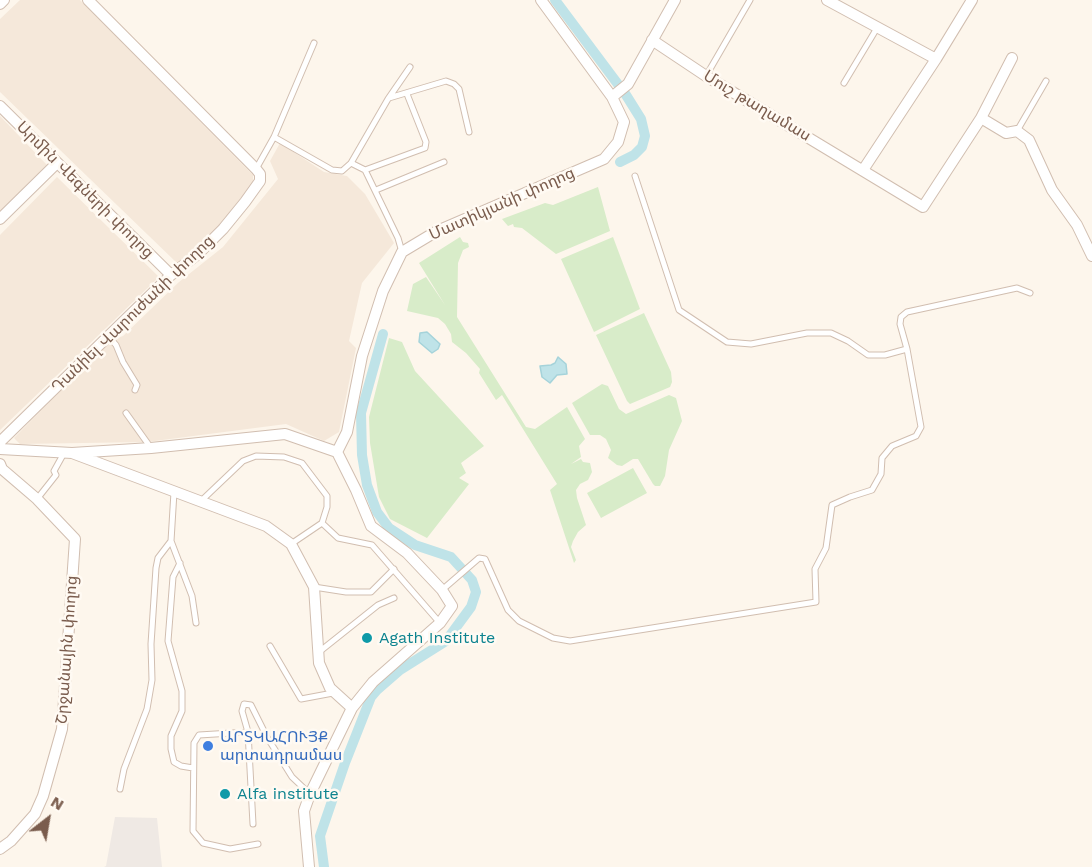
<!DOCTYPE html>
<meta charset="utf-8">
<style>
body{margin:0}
#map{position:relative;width:1092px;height:867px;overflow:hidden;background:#fdf6ec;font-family:"Work Sans",sans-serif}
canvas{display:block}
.north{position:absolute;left:18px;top:789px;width:60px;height:60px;-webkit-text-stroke:4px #fffaf3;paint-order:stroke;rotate:31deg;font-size:16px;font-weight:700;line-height:24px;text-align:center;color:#7a5c4d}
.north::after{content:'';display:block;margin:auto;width:21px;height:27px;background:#7a5c4d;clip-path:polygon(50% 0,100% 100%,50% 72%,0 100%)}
</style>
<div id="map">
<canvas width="1092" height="867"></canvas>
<div class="north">N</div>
</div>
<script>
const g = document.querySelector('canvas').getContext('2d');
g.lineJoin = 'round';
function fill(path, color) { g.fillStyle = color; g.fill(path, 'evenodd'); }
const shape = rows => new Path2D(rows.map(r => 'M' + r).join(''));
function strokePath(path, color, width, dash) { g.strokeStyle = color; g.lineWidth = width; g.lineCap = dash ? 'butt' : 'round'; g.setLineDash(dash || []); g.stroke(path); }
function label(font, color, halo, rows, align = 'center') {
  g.font = font + ' "Work Sans","Noto Sans Armenian",sans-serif'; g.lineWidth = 5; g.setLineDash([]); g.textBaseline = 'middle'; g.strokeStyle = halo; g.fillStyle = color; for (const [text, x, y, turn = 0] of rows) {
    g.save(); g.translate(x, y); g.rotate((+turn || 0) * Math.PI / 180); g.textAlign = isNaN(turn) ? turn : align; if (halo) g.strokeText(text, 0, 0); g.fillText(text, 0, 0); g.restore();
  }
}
const residential = shape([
 [20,0,80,0,253,175,253,182,216,230,178,264,0,92,0,19],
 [0,116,47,165,0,211],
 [280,143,324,172,347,176,365,194,394,243,362,283,349,341,356,348,339,432,324,441,286,424,147,442,20,444,14,438,108,342,123,336,179,282,223,247,278,179,270,161],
 [57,177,159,277,0,430,0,235]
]);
const industrial = shape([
 [115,817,157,818,162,867,104,867,106,866]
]);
const green = shape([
 [598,187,610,231,556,254,522,228,514,227,513,224,508,226,502,219,545,203,553,205],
 [460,237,463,242,468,243,469,247,463,250,458,263,457,317,526,427,535,429,567,407,585,439,579,446,581,457,571,464,581,459,583,462,590,463,592,472,588,480,580,484,576,490,577,498,586,525,578,532,573,541,571,547,576,560,574,563,550,490,557,484,502,395,496,400,479,373,480,369,466,353,452,342,451,334,445,324,438,318,407,311,413,284,426,277,445,305,419,263],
 [613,237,640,309,594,332,561,259],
 [644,313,671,372,672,382,670,387,630,404,627,401,596,335],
 [389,338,402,342,415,371,484,446,461,463,466,473,459,478,469,484,427,538,390,519,379,497,370,443,369,417],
 [602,384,608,386,619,409,626,414,669,395,676,398,682,421,669,450,665,476,660,486,655,486,653,484,638,459,633,459,622,466,617,465,608,458,611,450,606,439,600,435,590,435,572,403],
 [633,468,647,493,601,518,587,493]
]);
const water = shape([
 [427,332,440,344,438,349,432,353,419,342,420,333,427,332],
 [558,357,566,364,567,374,557,375,550,383,542,377,540,366,551,365,555,363,558,357]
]);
const canal = shape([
 [555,0,626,95,641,119,645,136,642,147,634,155,620,162],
 [324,867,320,836,345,763,371,697,377,690,400,670,446,641,471,607,476,592,472,580,451,557,415,545,389,528,377,512,367,485,362,455,361,413,383,334]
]);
const service = shape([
 [706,76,750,0],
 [844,83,877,28],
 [389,98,446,81,454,84,459,89,469,132],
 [1017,131,1046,81],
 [274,137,332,170,342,171,351,163,388,99,410,67],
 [351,163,365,170,425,148,426,142,407,94],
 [256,169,274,137,314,43],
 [365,170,398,238,402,252],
 [635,176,679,310,727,342,751,344,807,333,831,333,848,341,868,355,885,355,907,349],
 [376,190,444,162],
 [108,336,116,345,123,362,137,385,135,390],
 [126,413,151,448],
 [37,499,56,475,54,471,64,453],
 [201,501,243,461,256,456,284,457,302,463,327,496,327,507,322,523,291,544],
 [322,523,338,538,372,545,440,623],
 [171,541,192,596,196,623],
 [180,563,173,577,168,641,182,691,182,711,171,736,171,749,174,762,181,766,193,768],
 [314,587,346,592,371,592,394,569],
 [442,590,479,558,485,559,508,610,519,621,553,638,570,641,816,602,815,569,826,548,832,505,850,497,872,490,881,474,882,458,892,446,916,436,921,427,907,349,900,324,901,317,907,312,1017,288,1030,293],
 [270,646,301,699,333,693],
 [319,652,378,605,394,598],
 [248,732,199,735,194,743,193,831,203,843,230,849,258,844],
 [120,789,124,769,147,709,152,680,151,644,156,568,158,558,171,541,174,492],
 [253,824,248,732,242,711,244,704,251,705,267,737,292,777,310,794]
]);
const minor = shape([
 [827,0,936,59],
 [0,4,4,0],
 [652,40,706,76,923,207,981,118,1006,133,1017,131,1029,140,1052,190,1077,225,1092,256],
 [612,97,628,84,675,0],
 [0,106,171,275],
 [981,118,1012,58],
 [863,170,936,59,972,0],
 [0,219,57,163],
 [0,442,171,275,198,254,223,229,245,202,260,181,260,174,256,169,88,0],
 [0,449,72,453,151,448,285,434,337,452],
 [337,452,347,432,362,356,383,291,402,252,437,231,604,159,618,142,624,122,612,97,541,0],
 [72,453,266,526,291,544,314,587,319,663,330,688,352,708],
 [0,464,2,469,37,499,75,539,62,729,43,796,35,814,11,841,0,849],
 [309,867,304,811,310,794,352,708,373,682,440,623,452,606,442,590,407,553,371,526,356,490,337,452]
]);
const markers = [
 [367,638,6,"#0f9aa8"],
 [208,746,6,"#3f7fe0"],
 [225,794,6,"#0f9aa8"]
];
const streetNames = [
 ["Մուշ թաղամաս",757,106,31],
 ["Արմին Վեգների փողոց",85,190,45],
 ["Մատիկյանի փողոց",502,204,-24],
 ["Դանիել Վարուժանի փողոց",133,314,-44],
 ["Շրջանային փողոց",67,650,-86]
];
const cultureNames = [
 ["Agath Institute",379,638],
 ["Alfa institute",237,794]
];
const shopNames = [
 ["ԱՐՏԿԱՀՈՒՅՔ",220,737],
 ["արտադրամաս",220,755]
];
fill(residential, '#f5e8da');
fill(industrial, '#efe9e4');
fill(green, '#d8ecc9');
fill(water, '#bfe3e8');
strokePath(water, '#a5d3da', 1.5);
strokePath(canal, '#bfe3e8', 10);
strokePath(service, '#d1beb0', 7);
strokePath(minor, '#d1beb0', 12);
strokePath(service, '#fff', 5);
strokePath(minor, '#fff', 10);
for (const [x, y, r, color] of markers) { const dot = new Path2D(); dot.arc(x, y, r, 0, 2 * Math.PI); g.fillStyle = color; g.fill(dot); strokePath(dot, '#fffaf3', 2); }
label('16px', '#7a5c4d', '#fffaf3', streetNames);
label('16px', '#0d838f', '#fffaf3', cultureNames, 'left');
label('16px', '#366cbe', '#fffaf3', shopNames, 'left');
</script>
